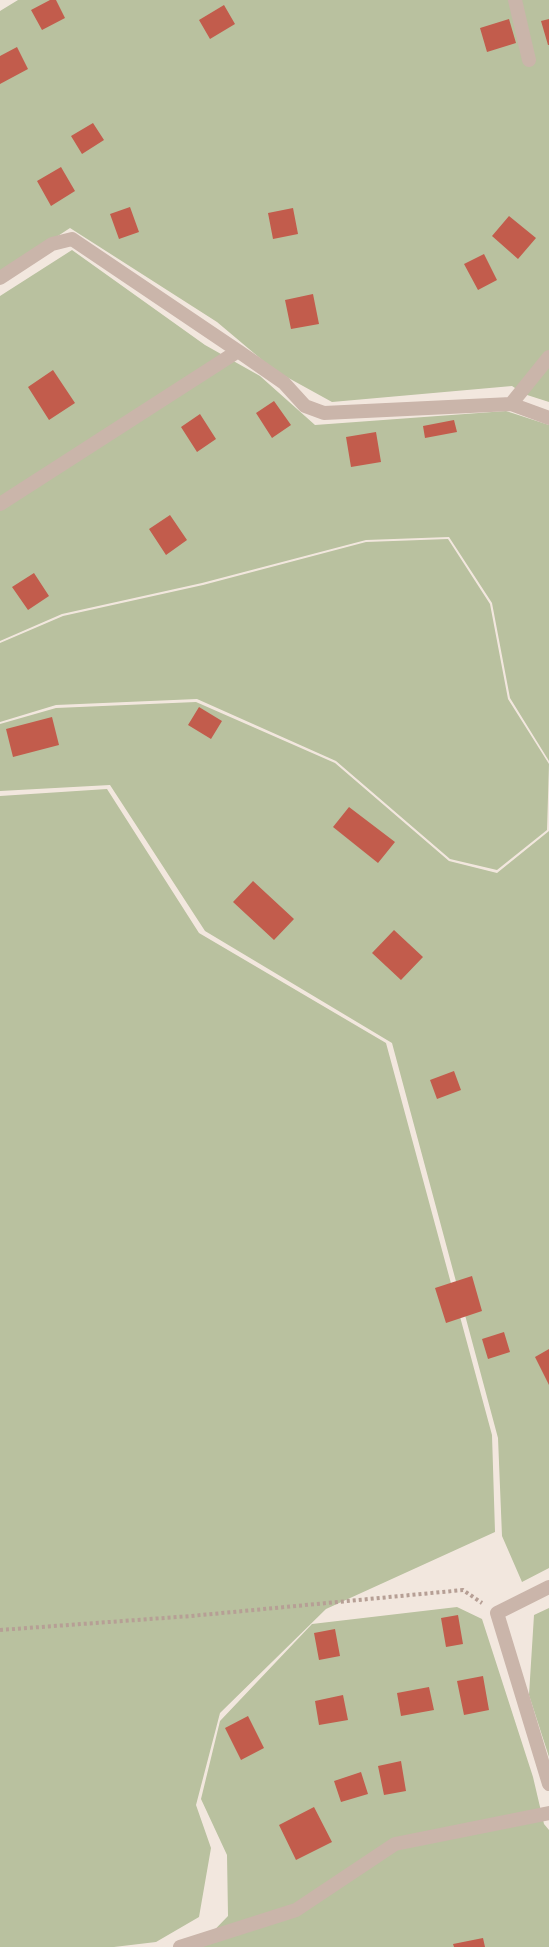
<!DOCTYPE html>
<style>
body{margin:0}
canvas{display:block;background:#f2e7de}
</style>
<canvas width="549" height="1947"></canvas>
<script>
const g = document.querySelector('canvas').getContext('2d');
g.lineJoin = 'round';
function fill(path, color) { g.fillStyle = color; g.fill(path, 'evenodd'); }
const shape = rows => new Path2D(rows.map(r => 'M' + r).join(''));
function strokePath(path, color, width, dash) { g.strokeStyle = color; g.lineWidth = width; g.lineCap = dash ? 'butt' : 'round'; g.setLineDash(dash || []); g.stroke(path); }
const green = shape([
 [18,0,549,0,549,402,524,394,512,386,332,402,274,370,217,322,70,228,0,274,0,11],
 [72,250,205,345,260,376,315,425,506,411,549,425,549,761,510,698,492,603,449,537,366,540,202,583,62,614,0,641,0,296],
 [448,539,490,604,508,699,549,764,547,830,497,870,450,859,336,761,197,699,56,705,0,722,0,643,63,616,203,585,366,542],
 [196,702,335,763,449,861,497,873,549,831,549,1568,522,1582,502,1536,498,1438,392,1043,205,931,110,785,0,791,0,724,56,708],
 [107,789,199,933,386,1043,492,1435,495,1532,326,1609,220,1713,196,1805,211,1848,199,1917,156,1942,114,1947,0,1947,0,796],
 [457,1607,482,1619,533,1777,544,1824,549,1830,549,1947,198,1947,228,1916,227,1855,201,1799,220,1721,312,1624],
 [549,1608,549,1757,529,1695,534,1615]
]);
const building = shape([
 [50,0,56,0,65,18,42,30,31,10],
 [224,5,235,24,210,39,199,20],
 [509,19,516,43,487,52,480,28],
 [549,19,549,45,548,45,541,21],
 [17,47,28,69,0,84,0,56],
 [93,123,104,140,82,154,71,136],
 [61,167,75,191,51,206,37,181],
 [130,207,139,232,119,239,110,214],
 [293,208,298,234,273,239,268,213],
 [509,216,536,238,518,259,492,236],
 [484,254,497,280,478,290,464,264],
 [313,294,319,324,291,329,285,300],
 [53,370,75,403,49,420,28,387],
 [274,401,291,425,272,438,256,413],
 [200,414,216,439,197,452,181,427],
 [454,420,457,432,425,438,423,426],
 [376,432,381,462,351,467,346,437],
 [170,515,187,540,166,555,149,529],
 [34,573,49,596,28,610,12,587],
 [199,707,222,721,211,739,188,725],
 [52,717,59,745,13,757,6,729],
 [349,807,395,842,378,863,333,827],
 [253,881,294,919,274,940,233,902],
 [394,930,423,957,401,980,372,953],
 [454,1071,461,1090,437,1099,430,1080],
 [472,1276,482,1311,446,1323,435,1288],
 [504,1332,510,1352,488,1359,482,1339],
 [549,1349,549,1385,535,1357],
 [458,1615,463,1644,446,1647,441,1618],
 [335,1629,340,1656,319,1660,314,1633],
 [483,1676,489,1710,464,1715,457,1681],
 [429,1687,434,1710,401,1716,397,1693],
 [343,1695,348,1720,319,1725,315,1701],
 [248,1716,264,1748,241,1760,225,1728],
 [401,1761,406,1791,384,1795,378,1766],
 [361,1772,368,1794,341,1802,334,1781],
 [314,1807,332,1842,296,1860,279,1825],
 [483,1938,485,1947,454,1947,453,1944]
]);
const path = shape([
 [0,1630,191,1616,463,1590,482,1603]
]);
const lane = shape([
 [515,0,529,60],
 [0,278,52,244,72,239,238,351],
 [549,357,511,404,549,418],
 [0,504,238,351,284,383,305,406,324,413,511,404],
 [549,1587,497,1613,549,1784],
 [180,1947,296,1910,395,1844,549,1813]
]);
fill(green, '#b9c19f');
fill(building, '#c25c4c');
strokePath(path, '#b69f95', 4, [3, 3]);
strokePath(lane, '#cab5aa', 14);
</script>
